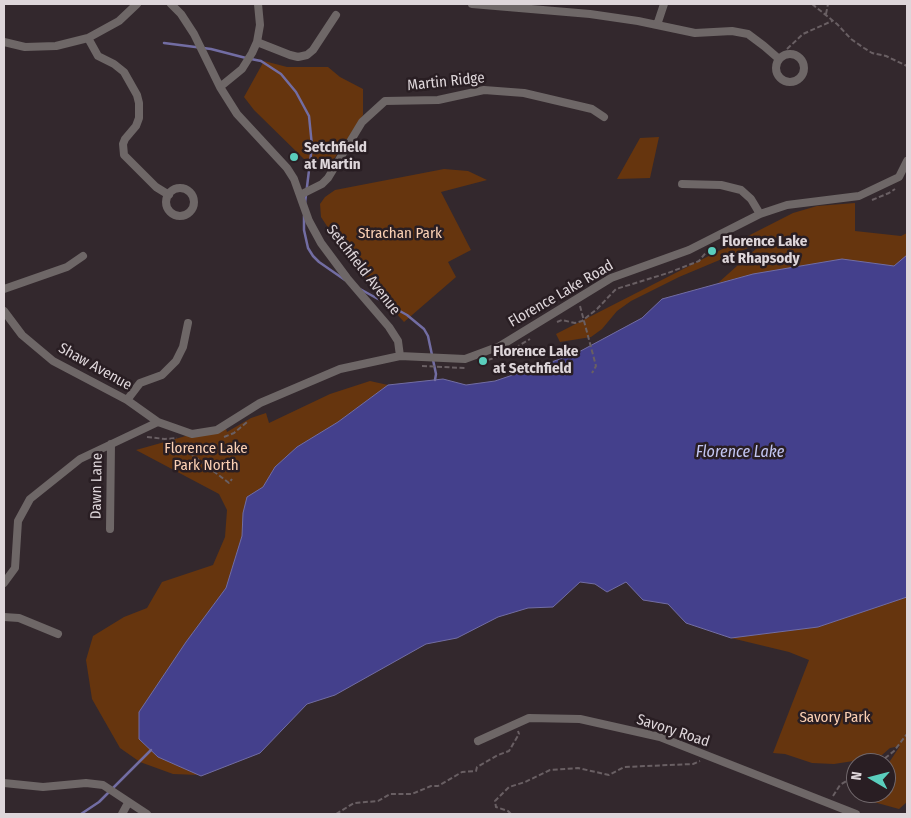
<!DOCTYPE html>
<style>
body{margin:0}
#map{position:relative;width:911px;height:818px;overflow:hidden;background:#33282d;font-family:"Fira Sans Condensed",sans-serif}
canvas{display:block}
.frame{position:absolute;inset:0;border:5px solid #ded6da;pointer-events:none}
.north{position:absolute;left:846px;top:753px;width:50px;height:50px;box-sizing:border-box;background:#291e23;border:1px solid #71686c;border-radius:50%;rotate:278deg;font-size:14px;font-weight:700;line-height:20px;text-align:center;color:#ded6da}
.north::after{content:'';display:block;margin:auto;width:18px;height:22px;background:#5acebd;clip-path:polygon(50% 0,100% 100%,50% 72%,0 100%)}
</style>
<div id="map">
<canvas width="911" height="818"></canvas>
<div class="frame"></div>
<div class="north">N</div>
</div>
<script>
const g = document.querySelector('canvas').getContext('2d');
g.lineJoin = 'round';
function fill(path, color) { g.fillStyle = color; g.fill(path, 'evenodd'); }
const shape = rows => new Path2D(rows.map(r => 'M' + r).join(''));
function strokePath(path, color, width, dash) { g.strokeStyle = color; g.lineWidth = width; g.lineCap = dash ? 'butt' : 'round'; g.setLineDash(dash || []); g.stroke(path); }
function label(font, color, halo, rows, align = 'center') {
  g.font = font + ' "Fira Sans Condensed",sans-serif'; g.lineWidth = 5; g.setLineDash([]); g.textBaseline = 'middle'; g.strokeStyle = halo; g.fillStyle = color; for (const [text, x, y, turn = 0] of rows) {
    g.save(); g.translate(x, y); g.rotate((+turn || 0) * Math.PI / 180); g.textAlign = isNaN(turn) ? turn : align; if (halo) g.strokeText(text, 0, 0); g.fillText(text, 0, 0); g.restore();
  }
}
const green = shape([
 [264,61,287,67,328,67,340,77,363,89,363,115,332,162,318,164,306,161,254,110,244,97],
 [659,137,650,178,617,179,640,138],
 [444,169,468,171,487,180,441,192,471,250,448,262,456,277,404,322,350,261,321,217,320,204,325,197,335,190],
 [855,203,855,231,901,236,907,233,907,255,894,266,842,259,753,274,718,283,757,248,785,238,772,238,679,277,631,301,617,311,602,329,591,337,560,342,556,334,793,213,817,206],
 [370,381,388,385,338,422,297,447,275,467,263,487,247,497,243,513,242,536,226,588,186,642,139,712,139,739,158,757,199,775,173,774,140,762,120,748,92,699,86,660,93,636,124,617,147,608,162,582,213,565,225,537,227,510,219,494,136,450,225,425,227,432,251,418,266,413,269,423,330,394],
 [907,597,907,802,899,809,863,799,867,793,886,793,886,767,900,746,890,748,882,755,876,755,873,758,834,764,812,763,785,754,773,753,809,660,789,652,731,638,818,627]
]);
const water = shape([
 [907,255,907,597,818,627,731,638,686,623,668,604,643,600,626,582,607,592,595,584,580,582,553,607,528,608,498,617,457,638,426,644,335,695,307,704,260,753,201,776,158,757,139,739,139,712,186,642,226,588,242,536,243,513,247,497,263,487,275,467,297,447,338,422,388,385,443,379,466,385,495,381,575,354,642,318,662,299,753,274,842,259,894,266,907,255]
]);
const stream = shape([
 [164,43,211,49,246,58],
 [251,59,261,61,281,74,296,92,309,116,312,146,305,203],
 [304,216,304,230,308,248,313,256,319,262,345,280],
 [360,289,407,315,424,329,428,336,436,374,435,380],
 [81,814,99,802,151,750]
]);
const path = shape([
 [812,4,837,24,851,39,864,48,872,53,886,56,907,66],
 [826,14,828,4],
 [787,49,803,34,832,21],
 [872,200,889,193,895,189],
 [580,306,596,366,592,373],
 [557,322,562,320,575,323,582,321,597,309,616,289,668,273,699,261,708,250],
 [488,360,505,354,530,339],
 [422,366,465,368],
 [147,437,165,439,177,438],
 [224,437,234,433,247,422],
 [173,438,174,441,229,483,232,479],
 [879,763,894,751,907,734],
 [833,796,840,785,856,775],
 [336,814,354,803,378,801,390,794,412,794,431,786,438,786,462,772,476,771,477,767,498,755,509,751,519,734,518,731],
 [511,814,508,811,496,807,495,801,509,787,525,782,550,770,578,768,609,775,624,767,693,764,700,761]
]);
const street = shape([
 [171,4,181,14,194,34,220,87,237,114,287,168,294,179,309,221,321,243,347,278,389,327,398,341,400,356],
 [472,4,590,14,638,21,695,33,732,31,748,34,764,46,779,59],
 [657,25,664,4],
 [88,38,98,56,114,64,124,72,137,95,139,103,139,118,136,126,125,139,123,144,124,155,156,187,169,195],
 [4,42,25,47,56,46,88,38,119,21,137,4],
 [257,42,290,55,298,57,307,55,313,50,336,15],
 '776 68a14 14 0 1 1 28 0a14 14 0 1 1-28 0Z',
 [220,87,242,69,252,53,257,42,260,25,258,4],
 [682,184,721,185,741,190,751,199,760,214],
 '166 202a14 14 0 1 1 28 0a14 14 0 1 1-28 0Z',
 [300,195,322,184,328,178,362,122,385,101,438,100,484,90,524,93,592,109,604,117],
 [4,289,67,267,83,256],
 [4,311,22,335,53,361,127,400,158,422],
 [127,400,140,383,162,375,176,361,183,347,188,323],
 [110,529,111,444],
 [4,583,15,568,18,521,30,499,80,459,158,422,192,434,217,430,260,403,340,369,400,356,465,359,500,346,611,278,689,250,760,214,787,205,859,196,899,177,907,161],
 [4,617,19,618,58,634],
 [478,741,529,718,580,719,660,737,856,814],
 [4,783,43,787,86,783,103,785,147,814],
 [122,814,128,803]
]);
const markers = [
 [294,157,5,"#5acebd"],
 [712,251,5,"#5acebd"],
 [483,361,5,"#5acebd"]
];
const streetNames = [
 ["Martin Ridge",446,82,-6],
 ["Setchfield Avenue",363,270,52],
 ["Florence Lake Road",561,294,-30],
 ["Shaw Avenue",95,367,29],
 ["Dawn Lane",97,486,-89],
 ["Savory Road",673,731,18]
];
const poiNames = [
 ["Setchfield",304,148],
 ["at Martin",304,165],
 ["Florence Lake",722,242],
 ["at Rhapsody",722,259],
 ["Florence Lake",493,352],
 ["at Setchfield",493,369]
];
const parkNames = [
 ["Strachan Park",400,234],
 ["Florence Lake",206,449],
 ["Park North",206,466],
 ["Savory Park",835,718]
];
const waterNames = [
 ["Florence Lake",740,453]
];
fill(green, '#66350e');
fill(water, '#44408c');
strokePath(water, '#726da3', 1);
strokePath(stream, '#726da3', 2.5);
strokePath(path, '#695f63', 2, [5, 2.5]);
strokePath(street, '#6e6767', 8);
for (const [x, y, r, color] of markers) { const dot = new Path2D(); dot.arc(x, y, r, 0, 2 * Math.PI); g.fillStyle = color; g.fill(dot); strokePath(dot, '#291e23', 2); }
label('15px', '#ded6da', '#291e23', streetNames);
label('bold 15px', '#ded6da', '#291e23', poiNames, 'left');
label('15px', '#fbd0b4', '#291e23', parkNames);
label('italic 16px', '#c3c6f2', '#291e23', waterNames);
</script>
